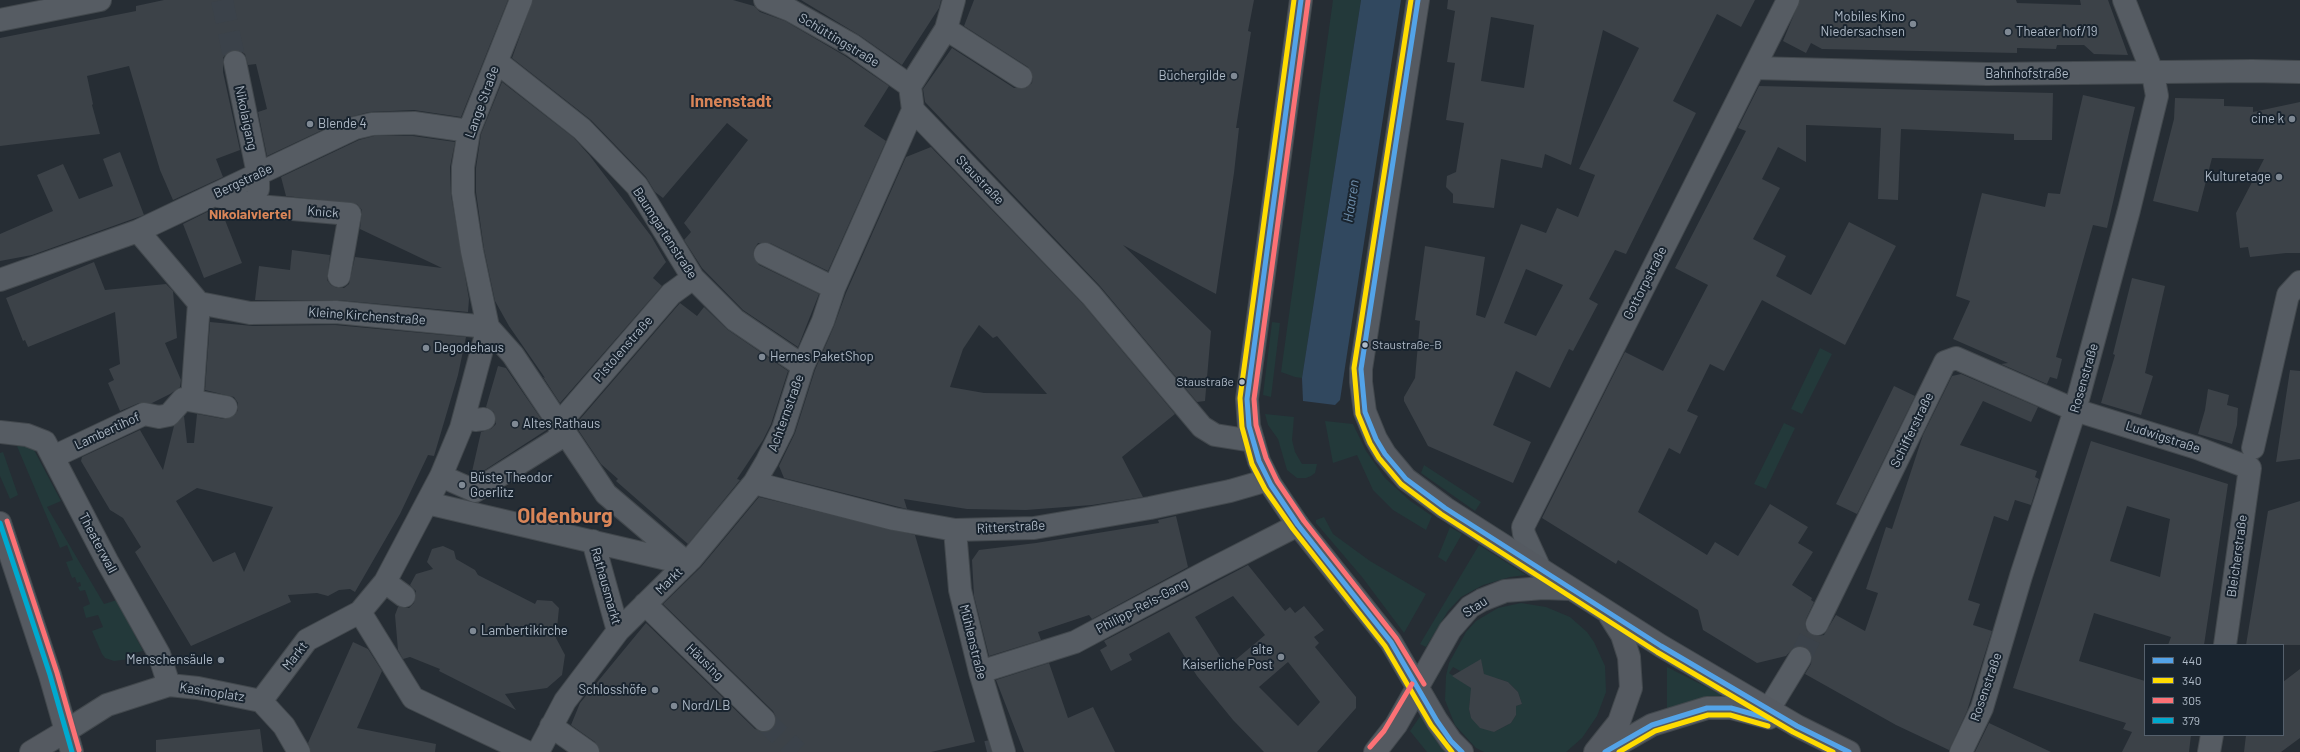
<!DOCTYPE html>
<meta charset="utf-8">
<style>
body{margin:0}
#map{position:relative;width:2300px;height:752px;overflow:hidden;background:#262d34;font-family:Barlow,sans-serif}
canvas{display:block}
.legend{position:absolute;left:2144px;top:644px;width:140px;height:92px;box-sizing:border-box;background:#19242f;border:1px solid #55606c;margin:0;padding:5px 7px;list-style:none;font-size:12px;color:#afbac7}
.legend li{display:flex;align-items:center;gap:8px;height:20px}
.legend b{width:20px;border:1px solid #55606c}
</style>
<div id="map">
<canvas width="2300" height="752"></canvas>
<ul class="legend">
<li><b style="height:5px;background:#53a3e8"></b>440</li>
<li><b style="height:5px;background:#ffdc01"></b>340</li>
<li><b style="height:5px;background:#fc7175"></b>305</li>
<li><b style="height:5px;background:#00a9ce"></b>379</li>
</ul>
</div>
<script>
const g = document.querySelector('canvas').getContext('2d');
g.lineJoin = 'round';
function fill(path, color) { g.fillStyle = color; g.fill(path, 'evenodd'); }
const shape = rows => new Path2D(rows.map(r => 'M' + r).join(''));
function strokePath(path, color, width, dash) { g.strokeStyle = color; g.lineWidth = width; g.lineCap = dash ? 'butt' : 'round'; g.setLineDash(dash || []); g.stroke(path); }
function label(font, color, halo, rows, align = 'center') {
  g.font = font + ' Barlow,sans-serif'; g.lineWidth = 4; g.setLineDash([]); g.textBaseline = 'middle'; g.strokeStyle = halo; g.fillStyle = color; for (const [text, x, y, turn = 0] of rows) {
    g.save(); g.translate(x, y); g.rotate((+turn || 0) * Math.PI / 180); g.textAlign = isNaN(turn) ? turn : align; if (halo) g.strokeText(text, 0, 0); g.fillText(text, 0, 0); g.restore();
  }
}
const green = shape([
 [1333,0,1361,0,1302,378,1295,377,1281,372],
 [1272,322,1280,323,1271,397,1263,395],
 [1820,348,1832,354,1802,414,1791,409],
 [1265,414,1294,417,1292,440,1295,452,1302,464,1317,464,1315,473,1311,476,1306,478,1297,478,1287,470,1278,439,1268,425],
 [1325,421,1353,424,1366,451,1385,478,1409,500,1432,516,1426,530,1393,510,1373,490,1357,455,1333,463],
 [1784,423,1795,428,1766,489,1754,484],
 [14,439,34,450,61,501,47,507,104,604,117,600,143,651,129,654,129,659,114,661,105,658,102,654,92,631,103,627,98,615,86,618,83,607,90,604,85,590,80,591,78,587,81,586,80,582,77,583,75,577,72,578,66,562,73,560,67,545,60,548],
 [3,452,18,495,10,499,0,476,0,453],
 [1424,465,1481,502,1475,511,1421,473],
 [1324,517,1333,534,1370,561,1426,594,1404,633,1362,577,1316,523,1316,520],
 [1450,527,1462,534,1446,562,1438,557],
 [1479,545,1526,575,1510,577,1483,585,1461,597,1448,611,1426,647,1420,644],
 [1521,603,1546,607,1570,617,1587,632,1594,642,1605,666,1606,692,1597,716,1582,738,1566,752,1484,752,1476,748,1455,725,1445,700,1446,676,1449,663,1466,632,1476,621,1498,608],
 [1481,661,1485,679,1496,678,1508,682,1518,692,1522,704,1516,706,1516,715,1511,723,1494,732,1471,718,1469,709,1470,699,1476,691,1449,673,1453,667,1462,672],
 [1667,667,1716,692,1720,694,1720,699,1667,711],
 [1421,715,1437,742,1446,752,1427,752,1410,731]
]);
const water = shape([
 [1361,0,1401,0,1340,400,1335,405,1303,401,1302,378]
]);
const building = shape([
 [164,0,508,0,461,117,414,110,369,112,350,117,267,156,258,112,267,109,256,64,248,65,245,54,239,50,233,50,227,52,223,58,223,72,240,150,216,159,223,177,173,200,160,170,129,66,87,76,93,104,92,105,100,134,0,146,0,38,136,11,136,6],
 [533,0,733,0,754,6,760,12,785,21,845,56,889,86,864,126,886,141,828,271,770,243,758,243,754,249,753,255,759,265,819,294,798,347,743,310,702,268,684,240,691,232,684,223,748,140,727,123,663,198,655,192,646,177,591,120,512,58],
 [801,0,941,0,939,8,902,65,859,35],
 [974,0,1254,0,1248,31,1251,32,1236,128,1239,128,1234,173,1216,294,1123,245,1211,331,1205,401,1197,402,1100,286,925,102,923,89,952,48,1014,88,1026,88,1032,83,1033,77,1028,67,964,26],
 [1448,0,1755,0,1741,27,1717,14,1673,101,1696,113,1626,254,1615,250,1589,299,1598,304,1573,351,1569,349,1550,388,1516,371,1493,425,1531,442,1513,483,1428,446,1404,401,1404,397,1415,378,1420,321,1415,320,1425,246,1485,257,1476,315,1485,318,1521,224,1546,233,1557,208,1578,217,1595,175,1579,169,1639,48,1603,30,1571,165,1545,154,1542,168,1501,159,1494,208,1453,203,1453,194,1446,187,1447,176,1456,172,1464,123,1446,120,1455,63,1447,62,1455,11,1447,9],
 [1491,17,1534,25,1524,88,1481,81],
 [1526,269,1563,285,1536,336,1504,323],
 [1800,0,2016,0,2017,3,2081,5,2080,0,2108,0,2128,55,2094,54,2084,45,2057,45,2056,49,2017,48,2017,53,1822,49,1811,43,1806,53,1783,41],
 [502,82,574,138,590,156,651,236,666,262,653,278,662,286,560,403,543,377,545,378,509,326,495,301,484,249,476,192,476,168,481,134],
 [1759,86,2053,93,2052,140,2014,140,2014,134,1901,129,1898,200,1878,199,1881,128,1806,125,1806,162,1778,147,1762,179,1780,188,1753,239,1786,256,1776,276,1811,295,1849,222,1896,246,1845,345,1762,300,1724,371,1710,364,1687,411,1698,416,1680,454,1669,448,1638,512,1707,555,1715,542,1738,556,1770,504,1808,527,1798,543,1813,552,1792,585,1812,598,1811,600,1814,602,1806,619,1805,625,1807,631,1817,636,1824,635,1836,615,1865,631,1878,593,1866,589,1886,527,1892,529,1923,435,1952,376,1961,374,2038,407,2031,422,1983,401,1960,445,2037,471,2035,477,2039,479,2031,505,2015,500,2008,521,1994,516,1968,600,1980,604,1973,625,1992,631,1967,711,1949,750,1896,725,1805,674,1811,664,1812,655,1815,649,1810,651,1801,646,1794,647,1786,656,1757,663,1703,630,1698,610,1618,560,1616,564,1542,518,1625,352,1663,371,1708,285,1675,268,1746,131,1738,128],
 [2083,95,2135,107,2107,228,2093,225,2056,357,2062,359,2057,379,2050,377,2047,384,2001,364,2008,363,1953,339,1970,301,1956,296,1982,193,2045,207,2048,193,2060,194],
 [2175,98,2224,99,2224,106,2253,107,2253,112,2300,102,2300,253,2286,253,2250,257,2248,247,2240,248,2236,213,2264,159,2212,158,2198,212,2153,201,2174,119],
 [374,136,413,136,455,142,450,167,451,195,469,299,468,312,337,300,255,300,259,266,290,270,292,250,330,255,327,280,331,285,337,288,344,288,349,284,355,257,442,268,360,229,362,210,357,204,286,196,281,177,359,140],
 [931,147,1082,303,1175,414,1122,457,1143,497,1092,505,1026,510,967,509,904,499,907,509,784,478,779,466,795,433,815,370,834,326,846,293,906,157],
 [979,325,993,338,997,336,1047,394,984,393,950,387,963,349],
 [120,152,144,215,32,255,0,261,0,234,53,211,37,175,63,164,79,199,113,186,103,159],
 [215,208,221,210,242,263,204,278,183,224],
 [94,262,105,290,166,284,173,291,177,338,165,343,181,380,180,387,170,394,152,403,139,403,120,411,108,383,114,380,109,369,120,364,115,312,28,347,25,340,23,341,6,298],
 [2132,278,2165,286,2145,373,2153,376,2141,415,2101,403,2115,355,2113,354],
 [680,303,697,316,704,307,728,330,788,371,771,424,763,440,737,479,740,480,688,544,616,481,618,479,601,464,575,425],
 [210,322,253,326,335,325,466,337,458,375,434,456,428,455,400,514,355,592,350,589,339,590,328,596,317,593,288,595,291,602,191,646,135,552,141,547,123,518,110,510,81,461,82,457,140,430,163,470,174,426,184,416,187,443,194,443,197,414,224,419,235,415,238,410,238,403,234,397,205,390],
 [197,488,273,507,244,572,235,552,213,562,176,501],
 [498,366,506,368,548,429,474,477,471,476,481,432,491,429,496,424,494,412,486,407],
 [2290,370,2300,371,2300,459,2276,462],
 [1894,386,1915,396,1857,514,1836,504],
 [2208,389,2229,395,2227,405,2238,408,2237,425,2232,444,2198,434,2205,410],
 [2091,441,2228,484,2204,645,2168,645,2171,637,2094,613,2079,661,2145,681,2145,735,2191,735,2189,752,2122,752,2132,732,2123,729,2126,723,2013,688],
 [2127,506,2170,519,2160,577,2110,561],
 [759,497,915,535,975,742,931,752,600,752,595,742,571,725,580,703,646,623,755,729,767,732,773,728,776,717,773,711,663,604,701,567],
 [2300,501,2300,645,2246,645,2268,511],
 [1176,516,1188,567,1092,619,1089,615,1038,632,1041,640,989,656,974,596,972,560,979,550,1036,543,1159,523,1158,520],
 [443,546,454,551,456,559,475,570,478,575,535,604,537,600,552,601,559,608,556,638,565,655,562,675,547,688,505,694,516,710,439,671,440,669,410,657,403,659,398,650,395,615,398,607,409,608,414,603,416,591,410,585,416,574,433,569,427,562,432,549],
 [1248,565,1285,611,1290,607,1295,613,1304,606,1324,630,1314,637,1319,643,1315,647,1356,697,1356,708,1317,752,1264,752,1233,720,1197,676,1169,632,1129,654,1132,660,1111,671,1100,650,1107,646,1104,641],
 [1233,596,1265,635,1227,667,1195,617],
 [1288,662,1320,702,1298,726,1259,687],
 [353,642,368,649,382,671,357,728,436,744,435,752,311,752,308,743],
 [1481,659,1484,674,1508,682,1518,692,1522,704,1516,706,1516,715,1511,723,1494,732,1480,728,1471,718,1469,709,1471,688,1452,676],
 [1049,663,1068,718,1093,707,1115,752,1024,752,996,680],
 [2300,669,2300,738,2281,752,2244,752,2246,735,2283,735,2283,682],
 [1989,723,2051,752,1975,752],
 [260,729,263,752,156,752,156,740]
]);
const streetTunnel = shape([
 [222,0,235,62],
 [1800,658,1817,624],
 [764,720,797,752],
 [987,752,1003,748]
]);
const street = shape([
 [765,0,790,10,852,45,910,86],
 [0,20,100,0],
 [946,29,1021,77],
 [235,62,258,174,258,189],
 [497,62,582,129,637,186,693,278,735,320,803,366],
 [1754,68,1987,74,2252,71,2300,72],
 [913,110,1091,295,1202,427,1215,435,1253,441],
 [214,195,258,206,350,214,339,276],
 [138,231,199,303,250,313,336,312,488,327],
 [765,254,834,288],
 [0,280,138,231,355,128,372,124,414,123,469,131],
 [488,327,513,355,606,494,687,563],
 [192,400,199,303],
 [464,417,475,420,484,419],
 [0,432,27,435,45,442,107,561,159,654,169,685],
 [2253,448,2288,295,2300,282],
 [53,457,144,414,159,417,169,415,183,399,226,407],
 [441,476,475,491,558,439,564,418,671,294,693,278],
 [754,483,894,519,955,530,1034,528,1150,508,1230,491,1268,480],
 [427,503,684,563],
 [955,530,960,590,980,672,1004,752],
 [593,541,618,631],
 [1540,569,1524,534,1523,527,1526,521,1788,0],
 [385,582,404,596],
 [645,604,764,720],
 [360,612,413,698,527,752],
 [1817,624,1945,362,1956,358,2075,410,2197,448,2250,468,2225,645],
 [980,672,1075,642,1208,571,1298,525],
 [261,701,307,640,360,612,385,582,441,476,461,428,488,327,472,251,463,193,463,167,469,131,521,0],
 [1769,709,1800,658],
 [551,726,588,752],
 [66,731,107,705,169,685,198,688,261,701,284,726,299,752],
 [538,752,565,701,618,631,691,559,754,483,767,461,783,429,803,366,823,321,834,288,913,110,910,86,946,29,954,0],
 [1961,752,1982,708,2021,576,2075,410,2129,210,2157,96,2153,74,2124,0],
 [2209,752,2212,735]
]);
const secondary = shape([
 [1301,0,1247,399,1249,426,1259,461,1271,485,1298,525,1391,642,1437,721,1451,741,1462,752],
 [1418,0,1361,369,1361,382,1365,412,1376,439,1385,454,1406,479,1445,508,1661,646,1797,726,1849,752],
 [0,523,50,675,72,752],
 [31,752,66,731],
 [1375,752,1396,725,1450,630,1470,607,1482,600,1505,591,1543,588,1570,589],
 [1595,752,1619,722,1631,688,1629,657,1622,635,1610,616],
 [1605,752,1652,725,1707,708,1731,708,1769,718]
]);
const bus1 = shape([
 [1301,0,1247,399,1249,426,1259,461,1271,485,1298,525,1391,642,1437,721,1451,741,1462,752],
 [1418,0,1361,369,1365,412,1376,439,1385,454,1406,479,1445,508,1661,646,1797,726,1849,752],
 [1605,752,1652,725,1707,708,1731,708,1770,719]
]);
const bus2 = shape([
 [1294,0,1240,398,1242,427,1252,464,1265,489,1293,529,1385,646,1431,725,1452,752],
 [1411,0,1354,368,1358,414,1370,443,1379,458,1401,484,1441,514,1657,652,1793,732,1833,752],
 [1619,752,1655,731,1708,715,1730,715,1768,726]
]);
const bus3 = shape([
 [1308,1,1254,399,1256,425,1266,458,1277,481,1304,521,1396,638,1424,684],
 [7,521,57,673,79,750],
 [1370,747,1384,731,1412,684]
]);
const bus4 = shape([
 [0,523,50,675,72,752]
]);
const markers = [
 [1913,24,4,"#7f8994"],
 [2008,32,4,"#7f8994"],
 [1234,76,4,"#7f8994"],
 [2292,119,4,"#7f8994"],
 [310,124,4,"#7f8994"],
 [2279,177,4,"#7f8994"],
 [1365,345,3.5,"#afbac7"],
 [426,348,4,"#7f8994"],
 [762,357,4,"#7f8994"],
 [1242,382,3.5,"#afbac7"],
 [515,424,4,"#7f8994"],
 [462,485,4,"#7f8994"],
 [473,631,4,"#7f8994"],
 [1281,657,4,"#7f8994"],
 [221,660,4,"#7f8994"],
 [655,690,4,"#7f8994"],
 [674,706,4,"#7f8994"]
];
const busNames = [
 ["Staustraße-B",1372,345],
 ["Staustraße",1234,382,"right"]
];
const poiNames = [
 ["Mobiles Kino",1905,17,"right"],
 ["Niedersachsen",1905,32,"right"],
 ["Theater hof/19",2016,32],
 ["Büchergilde",1226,76,"right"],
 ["cine k",2284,119,"right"],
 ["Blende 4",318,124],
 ["Kulturetage",2271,177,"right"],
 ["Degodehaus",434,348],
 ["Hernes PaketShop",770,357],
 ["Altes Rathaus",523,424],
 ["Büste Theodor",470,478],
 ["Goerlitz",470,493],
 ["Lambertikirche",481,631],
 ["alte",1273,650,"right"],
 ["Kaiserliche Post",1273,665,"right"],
 ["Menschensäule",213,660,"right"],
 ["Schlosshöfe",647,690,"right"],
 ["Nord/LB",682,706]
];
const streetNames = [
 ["Schüttingstraße",839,40,31],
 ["Bahnhofstraße",2027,74],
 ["Lange Straße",482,102,-70],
 ["Nikolaigang",246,118,78],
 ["Staustraße",980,180,46],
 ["Bergstraße",243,181,-25],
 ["Knick",323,212,5],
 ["Baumgartenstraße",665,233,57],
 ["Gottorpstraße",1645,283,-63],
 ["Kleine Kirchenstraße",367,316,4],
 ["Pistolenstraße",623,349,-49],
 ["Rosenstraße",2084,378,-74],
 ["Achternstraße",786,413,-70],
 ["Schifferstraße",1912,430,-64],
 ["Lambertihof",107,431,-25],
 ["Ludwigstraße",2163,437,18],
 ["Ritterstraße",1011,527,-3],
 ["Theaterwall",98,543,62],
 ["Bleicherstraße",2237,556,-82],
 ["Markt",669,581,-45],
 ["Rathausmarkt",606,586,74],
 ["Philipp-Reis-Gang",1142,606,-28],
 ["Stau",1475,607,-33],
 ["Mühlenstraße",973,642,76],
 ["Markt",295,656,-52],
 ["Häusing",705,662,44],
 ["Rosenstraße",1986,687,-71],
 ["Kasinoplatz",212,692,9]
];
const waterNames = [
 ["Haaren",1351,201,-81]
];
const neighbourhoodNames = [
 ["Nikolaiviertel",250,214]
];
const districtNames = [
 ["Innenstadt",731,101]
];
const townNames = [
 ["Oldenburg",565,516]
];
fill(green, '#23393a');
fill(water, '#31485f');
fill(building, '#3c4248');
strokePath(streetTunnel, '#3b424a', 22, [22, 11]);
strokePath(street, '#42484d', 24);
strokePath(secondary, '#42484d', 24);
strokePath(street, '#565c63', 22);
strokePath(secondary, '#555a61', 22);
strokePath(bus1, '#53a3e8', 5);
strokePath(bus2, '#ffdc01', 5);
strokePath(bus3, '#fc7175', 5);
strokePath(bus4, '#00a9ce', 5);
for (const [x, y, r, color] of markers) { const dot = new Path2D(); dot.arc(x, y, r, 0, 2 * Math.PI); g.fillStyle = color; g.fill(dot); strokePath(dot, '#19242f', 1.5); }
label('12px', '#afbac7', '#19242f', busNames, 'left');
label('13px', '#afbac7', '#19242f', poiNames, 'left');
label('13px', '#afbac7', '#19242f', streetNames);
label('italic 14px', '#6d8eac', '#19242f', waterNames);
label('bold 14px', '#d98558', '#19242f', neighbourhoodNames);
label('bold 17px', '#d98558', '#19242f', districtNames);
label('bold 21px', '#d98558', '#19242f', townNames);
</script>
